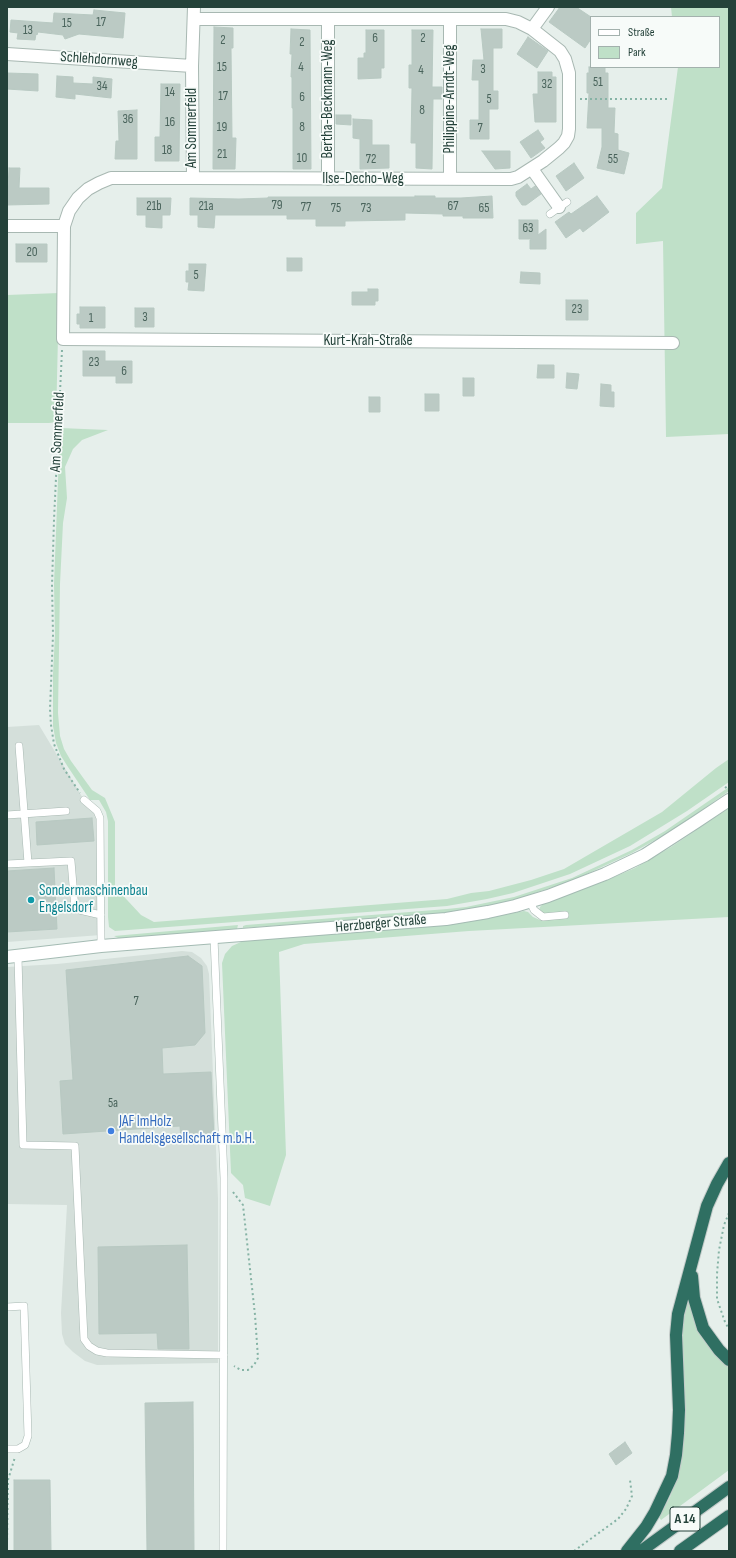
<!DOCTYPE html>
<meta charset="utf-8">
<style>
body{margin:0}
#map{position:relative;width:736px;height:1558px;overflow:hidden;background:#e6efeb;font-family:"Sofia Sans Condensed",sans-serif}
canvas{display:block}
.frame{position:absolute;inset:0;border:8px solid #24423a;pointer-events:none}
.legend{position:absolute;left:590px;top:16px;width:130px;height:52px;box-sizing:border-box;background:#f7fbf9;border:1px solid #a3b1ad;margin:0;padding:5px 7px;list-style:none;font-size:12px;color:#24423a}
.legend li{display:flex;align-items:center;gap:8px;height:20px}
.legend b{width:20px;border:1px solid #a3b1ad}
</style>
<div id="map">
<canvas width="736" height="1558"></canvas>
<div class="frame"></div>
<ul class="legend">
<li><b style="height:5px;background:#fff"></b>Straße</li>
<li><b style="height:11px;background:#bfe0c8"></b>Park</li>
</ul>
</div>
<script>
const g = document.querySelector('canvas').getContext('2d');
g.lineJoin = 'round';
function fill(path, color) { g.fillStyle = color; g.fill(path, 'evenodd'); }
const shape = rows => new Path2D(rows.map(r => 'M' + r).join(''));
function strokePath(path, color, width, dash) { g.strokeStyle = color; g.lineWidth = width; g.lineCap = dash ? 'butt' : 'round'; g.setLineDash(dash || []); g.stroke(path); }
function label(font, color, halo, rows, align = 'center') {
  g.font = font + ' "Sofia Sans Condensed",sans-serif'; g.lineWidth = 3.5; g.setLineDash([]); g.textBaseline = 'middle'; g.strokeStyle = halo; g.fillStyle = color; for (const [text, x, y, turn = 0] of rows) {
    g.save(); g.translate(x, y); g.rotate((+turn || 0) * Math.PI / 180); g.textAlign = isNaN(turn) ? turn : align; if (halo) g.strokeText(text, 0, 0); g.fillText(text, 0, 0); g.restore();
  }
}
const built = shape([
 [39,725,84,800,97,811,101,935,7,942,7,727],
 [182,951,192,952,201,958,207,966,209,974,218,1199,218,1363,97,1365,85,1361,73,1352,65,1344,62,1334,61,1313,67,1205,7,1204,7,967,57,964]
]);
const green = shape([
 [671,7,729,7,729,434,666,437,663,241,636,244,636,213,662,188,678,67,719,67,719,17,672,17],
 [59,293,56,422,49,423,7,423,7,295],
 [60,428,108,430,82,440,73,449,65,467,67,498,63,523,60,584,58,713,60,736,64,749,71,761,92,790,105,798,115,822,115,887,141,915,154,922,447,899,471,893,489,891,531,880,564,869,662,812,716,768,729,759,729,782,687,811,630,846,570,874,513,893,487,899,447,906,115,931,109,927,108,917,108,821,106,812,99,800,90,800,68,767,61,756,56,743,53,726,53,674,55,635,54,584],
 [729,787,729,791,692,817,666,834,632,853,574,880,514,900,489,906,447,913,243,928,243,926,246,925,447,909,466,907,514,897,572,878,632,850,665,831],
 [729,808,729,917,469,931,304,944,279,952,286,1155,270,1206,245,1198,243,1185,231,1173,222,963,225,954,232,946,243,941,449,925,524,911,528,912,533,917,540,920,567,918,566,913,547,915,542,913,539,911,540,907,544,903,607,880,635,868,671,847],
 [238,925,237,929,124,938,118,938,114,936],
 [686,1297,690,1297,725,1364,729,1367,729,1470,661,1520,659,1517,670,1497,678,1475,683,1451,684,1423,681,1341]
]);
const building = shape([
 [560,7,576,7,591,17,591,39,585,48,549,22,560,7],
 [94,10,125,13,123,38,79,34,65,39,63,35,38,32,37,35,36,34,35,40,17,39,18,33,10,32,11,20,53,23,54,13,93,15,94,10],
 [214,27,233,28,233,48,231,48,232,138,236,138,235,169,213,169,214,27],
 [291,29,310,30,311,169,293,169,293,108,292,108,292,77,291,77,292,54,290,54,291,29],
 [481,29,502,29,502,48,493,48,493,91,498,91,498,109,489,109,489,139,470,139,470,120,479,120,479,80,472,80,473,60,484,60,481,29],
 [366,30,384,30,384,68,381,68,381,78,358,79,358,58,364,58,364,53,366,53,366,30],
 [412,30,433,30,432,87,442,87,442,99,433,99,432,169,416,168,416,143,411,143,412,88,409,88,409,65,412,65,412,30],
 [528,37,548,51,537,68,517,54,528,37],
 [589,67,605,67,605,73,608,73,608,108,615,108,614,133,618,134,618,150,629,153,624,174,597,168,602,147,602,128,587,128,589,93,587,93,587,73,589,73,589,67],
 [538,72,552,72,552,77,556,77,556,122,535,122,533,94,538,94,538,72],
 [7,73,38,74,38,91,7,89,7,73],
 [57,76,73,77,73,83,93,84,93,77,112,79,111,98,75,94,75,99,56,97,57,76],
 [161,84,180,84,179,161,155,161,155,137,160,137,161,84],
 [137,110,137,159,115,159,116,141,119,141,118,111,137,110],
 [336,115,351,115,351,125,336,124,336,115],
 [353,119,372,120,372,145,389,145,389,168,360,169,360,139,353,138,353,119],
 [538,130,544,139,540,142,545,148,531,158,520,142,538,130],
 [482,151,510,151,510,168,495,169,482,151],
 [574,163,584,178,566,191,556,176,574,163],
 [9,168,20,168,19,188,49,188,49,204,7,205,9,168],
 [527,184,531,189,535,186,541,194,526,205,522,205,516,196,516,192,527,184],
 [415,196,435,196,435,198,461,198,492,196,493,218,463,218,463,216,443,216,443,214,405,213,405,220,346,221,345,221,345,226,316,226,316,219,287,219,287,215,215,215,214,228,198,227,198,215,190,215,190,198,239,199,268,198,268,197,415,197,415,196],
 [597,196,609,212,583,232,580,228,566,238,555,222,569,212,571,214,597,196],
 [137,198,171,198,170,215,162,215,162,228,146,227,146,215,137,215,137,198],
 [519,220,538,220,538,235,546,229,546,249,530,249,530,240,532,239,519,239,519,220],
 [16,244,47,244,47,262,16,262,16,244],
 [287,258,302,258,302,271,287,271,287,258],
 [189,264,206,264,204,291,188,290,189,282,186,282,186,271,189,271,189,264],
 [521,272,540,273,540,284,520,283,521,272],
 [368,289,378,289,378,301,375,301,375,305,352,305,352,292,368,292,368,289],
 [566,300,588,300,588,320,566,320,566,300],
 [80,307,105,307,105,328,80,328,80,324,77,324,77,314,80,314,80,307],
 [135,308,154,308,154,327,135,327,135,308],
 [83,351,105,351,105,361,132,361,132,383,116,383,116,376,83,376,83,351],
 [538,365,554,365,554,378,537,378,538,365],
 [567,373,579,374,577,389,566,388,567,373],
 [463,378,474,378,474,396,463,396,463,378],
 [601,384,611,385,611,392,614,392,614,407,600,406,601,384],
 [425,394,439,394,439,411,425,411,425,394],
 [369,397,380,397,380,412,369,412,369,397],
 [92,818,94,841,37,845,36,822,92,818],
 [54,868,57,929,7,932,7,871,54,868],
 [188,956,202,966,205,1033,195,1045,162,1048,163,1074,211,1072,214,1139,181,1140,180,1126,63,1134,60,1081,73,1080,66,970,188,956],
 [187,1245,189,1349,158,1349,157,1333,99,1334,98,1247,187,1245],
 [193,1402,194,1551,147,1551,145,1403,193,1402],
 [625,1442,632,1453,616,1465,609,1454,625,1442],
 [14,1480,50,1480,51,1551,14,1551,14,1480]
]);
const path = shape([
 [580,99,669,99],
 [62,350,54,520,52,585,53,635,50,709,51,725,54,744,64,769,80,793],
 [725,788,729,785],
 [233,1192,243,1205,255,1315,258,1358,254,1365,248,1370,241,1370,234,1366],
 [729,1213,724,1225,719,1250,717,1274,717,1299,725,1322,729,1329],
 [7,1545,8,1480,15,1457],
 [574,1551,618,1519,626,1509,632,1496,630,1480]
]);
const lane = shape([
 [550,214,567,202],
 [19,746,28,863],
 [84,800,97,811,100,818,101,946],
 [7,815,66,811],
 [7,864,71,861,75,909,101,915],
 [530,902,534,910,543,917,565,915],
 [214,938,224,1178,223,1551],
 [18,957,23,1145,75,1146,84,1339,89,1346,97,1351,107,1353,224,1355],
 [7,1307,24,1306,28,1436,25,1445,18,1449,7,1449]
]);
const street = shape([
 [194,19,506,19,518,22,532,29,560,51,565,59,569,73,569,129,568,136,564,143,559,148,543,161,518,177,511,179,193,178,111,178,99,183,88,189,78,198,69,211,64,226,63,339,673,343],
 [532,29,548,7],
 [7,54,192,66],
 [532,169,559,207],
 [193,178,192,66,194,7],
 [328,179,328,19],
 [450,179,450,19],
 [7,226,64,226]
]);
const secondary = shape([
 [7,957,101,946,446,919,488,912,515,906,548,896,605,874,645,855,696,822,729,800]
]);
const highway = shape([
 [692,1276,694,1298,703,1328,719,1350,729,1360],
 [627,1551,646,1527,655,1512,672,1476,676,1455,678,1433,679,1410,676,1335,678,1314,707,1206,717,1184,729,1163],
 [641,1551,729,1487],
 [680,1551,729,1516]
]);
const markers = [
 [31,900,4,"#0f9aa8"],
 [111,1131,4,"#3f7fe0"]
];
const numberNames = [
 ["17",101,23],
 ["15",67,24],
 ["13",28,31],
 ["6",375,39],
 ["2",423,39],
 ["2",223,41],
 ["2",302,43],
 ["15",222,68],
 ["4",301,68],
 ["3",483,70],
 ["4",421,71],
 ["51",598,83],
 ["32",547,85],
 ["34",102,87],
 ["14",170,93],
 ["17",223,97],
 ["6",302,98],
 ["5",489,100],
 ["8",422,111],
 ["36",128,120],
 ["16",170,123],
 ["19",222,128],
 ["8",302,128],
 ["7",480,129],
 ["18",167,151],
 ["21",222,155],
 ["10",302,159],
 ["72",371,160],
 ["55",613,160],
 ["79",277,206],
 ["21b",154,207],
 ["21a",206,207],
 ["67",453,207],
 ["77",306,208],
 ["75",336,209],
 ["73",366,209],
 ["65",484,209],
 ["63",528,229],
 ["20",32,253],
 ["5",196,276],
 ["23",577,310],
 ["3",145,318],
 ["1",91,319],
 ["23",94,363],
 ["6",124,372],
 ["7",136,1002],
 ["5a",113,1104]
];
const shields = [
 [685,1519,30]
];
const shieldNames = [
 ["A 14",685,1519]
];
const streetNames = [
 ["Schlehdornweg",99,60,4],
 ["Bertha-Beckmann-Weg",328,99,-90],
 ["Philippine-Arndt-Weg",450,99,-90],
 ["Am Sommerfeld",192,128,-90],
 ["Ilse-Decho-Weg",363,179],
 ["Kurt-Krah-Straße",368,341],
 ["Am Sommerfeld",58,432,-87],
 ["Herzberger Straße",381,924,-5]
];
const cultureNames = [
 ["Sondermaschinenbau",39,891],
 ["Engelsdorf",39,908]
];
const shopNames = [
 ["JAF ImHolz",119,1122],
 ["Handelsgesellschaft m.b.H.",119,1139]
];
fill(built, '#d4dfda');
fill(green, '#bfe0c8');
fill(building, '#bbcac4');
strokePath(building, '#b8c9c2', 1);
strokePath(lane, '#a8b8b2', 8);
strokePath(street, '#a8b8b2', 14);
strokePath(secondary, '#a4bbb3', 14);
strokePath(highway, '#c2cac8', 14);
strokePath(path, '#86b3a5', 2, [2, 3]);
strokePath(lane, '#fff', 7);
strokePath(street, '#fff', 12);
strokePath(secondary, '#fff', 12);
strokePath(highway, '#2f6f62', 12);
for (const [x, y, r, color] of markers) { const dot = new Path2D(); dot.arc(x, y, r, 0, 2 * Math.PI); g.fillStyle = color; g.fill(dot); strokePath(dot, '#f7fbf9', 1.5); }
label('13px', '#4a645c', null, numberNames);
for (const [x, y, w] of shields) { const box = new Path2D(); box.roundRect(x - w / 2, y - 12, w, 24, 3); g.fillStyle = '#f7fbf9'; g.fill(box); strokePath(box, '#24423a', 1); }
label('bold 14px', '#24423a', null, shieldNames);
label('15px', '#24423a', '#f7fbf9', streetNames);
label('15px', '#0d838f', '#f7fbf9', cultureNames, 'left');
label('15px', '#366cbe', '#f7fbf9', shopNames, 'left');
</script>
